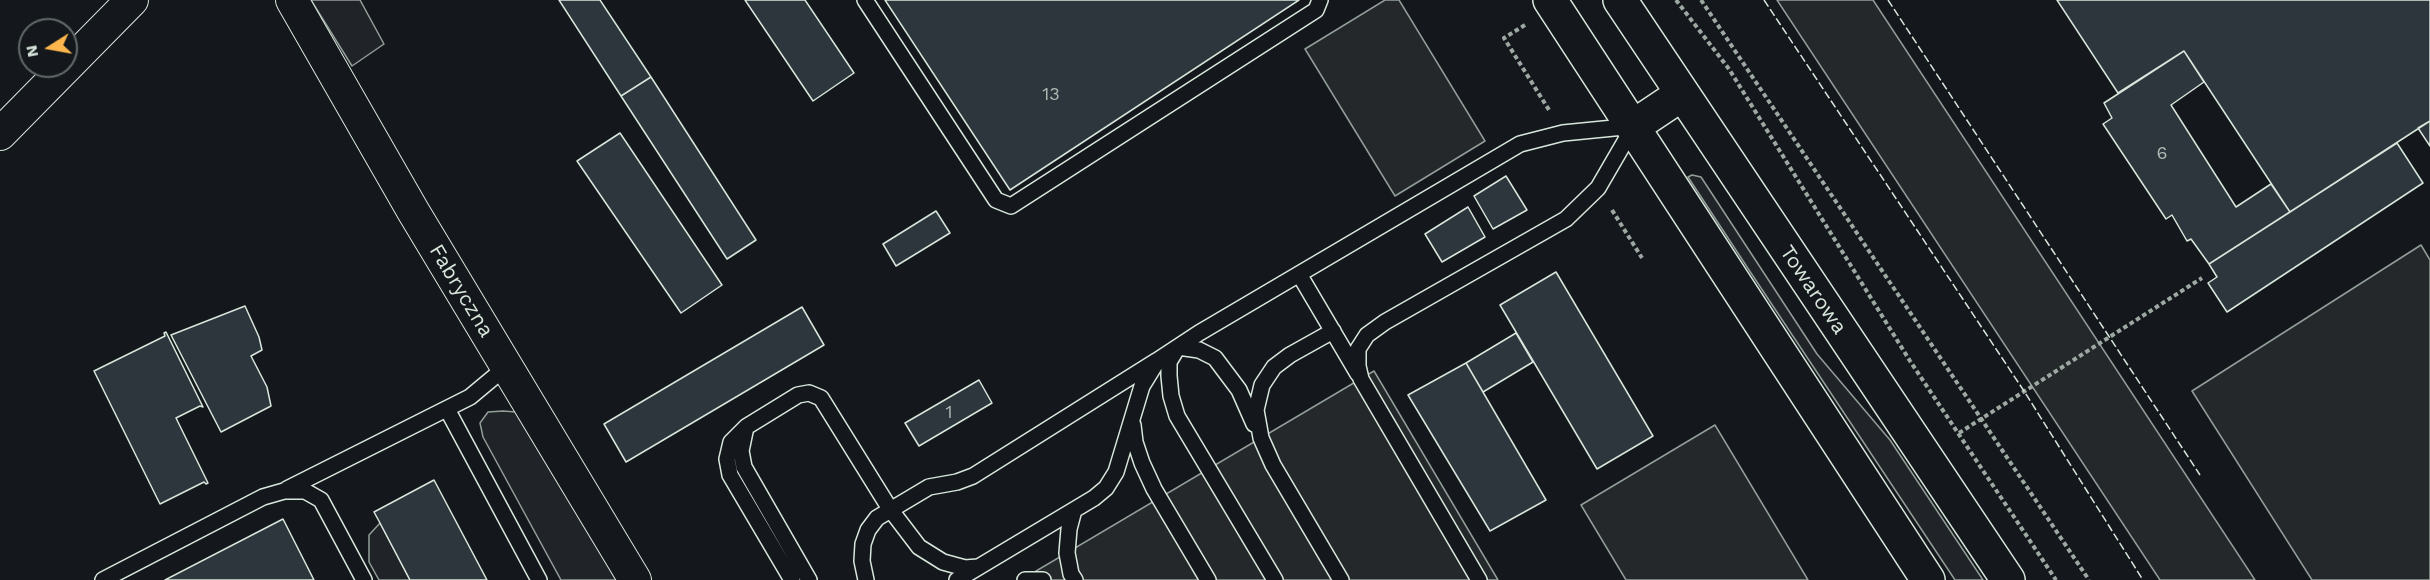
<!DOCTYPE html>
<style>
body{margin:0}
#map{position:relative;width:2430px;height:580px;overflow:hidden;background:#14181c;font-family:"Work Sans",sans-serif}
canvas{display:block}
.north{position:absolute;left:18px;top:18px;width:60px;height:60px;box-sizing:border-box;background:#14181c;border:2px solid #626a69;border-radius:50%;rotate:259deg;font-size:16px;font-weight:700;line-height:24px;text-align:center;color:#d8e6dc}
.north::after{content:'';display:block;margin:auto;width:21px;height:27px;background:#ffb74d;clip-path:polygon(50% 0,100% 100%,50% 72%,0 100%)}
</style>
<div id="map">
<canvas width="2430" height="580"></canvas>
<div class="north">N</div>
</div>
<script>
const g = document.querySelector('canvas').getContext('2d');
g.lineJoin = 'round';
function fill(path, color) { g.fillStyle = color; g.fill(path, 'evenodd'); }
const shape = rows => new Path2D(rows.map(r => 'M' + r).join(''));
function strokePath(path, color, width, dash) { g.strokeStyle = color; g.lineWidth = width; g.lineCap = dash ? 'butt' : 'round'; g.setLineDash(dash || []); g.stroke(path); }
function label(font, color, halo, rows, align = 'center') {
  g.font = font + ' "Work Sans",sans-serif'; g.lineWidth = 4.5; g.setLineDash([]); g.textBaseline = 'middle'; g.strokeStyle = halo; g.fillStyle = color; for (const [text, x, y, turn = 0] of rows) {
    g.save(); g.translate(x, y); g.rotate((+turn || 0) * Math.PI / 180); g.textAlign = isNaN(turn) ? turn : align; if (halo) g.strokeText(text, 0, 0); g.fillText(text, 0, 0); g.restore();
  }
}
const green = shape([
 [311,0,360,0,384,44,352,66,311,0],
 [1692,175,1701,177,1817,354,1890,440,1983,580,1955,580,1751,273,1688,177,1692,175],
 [503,411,516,412,622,580,561,580,483,437,480,423,488,412,503,411],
 [380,523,410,580,379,580,369,562,369,535,380,523]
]);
const parking = shape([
 [1385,0,1399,0,1485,141,1395,196,1305,49,1385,0],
 [1777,0,1873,0,2255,580,2160,580,1777,0],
 [2421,245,2430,260,2430,580,2312,580,2192,391,2421,245],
 [1374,371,1498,580,1021,580,1374,371],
 [1715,425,1808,580,1626,580,1581,505,1715,425]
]);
const building = shape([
 [559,0,600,0,651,77,621,96,559,0],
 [745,0,805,0,854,73,813,101,745,0],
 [885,0,1299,0,1010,190,885,0],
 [2057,0,2430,0,2430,121,2290,212,2184,51,2118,93,2057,0],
 [2184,51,2204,82,2171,105,2236,207,2271,184,2290,212,2209,264,2191,239,2187,241,2172,215,2166,219,2103,124,2112,118,2104,103,2184,51],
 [651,77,756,240,727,259,621,96,651,77],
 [2430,121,2430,146,2418,128,2430,121],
 [620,133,722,285,681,313,577,161,620,133],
 [2397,143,2423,183,2227,312,2208,283,2217,277,2209,264,2397,143],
 [1506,176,1527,210,1493,229,1474,196,1506,176],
 [1468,207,1485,237,1442,262,1425,234,1468,207],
 [936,211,950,233,896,266,883,244,936,211],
 [1556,272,1653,436,1597,469,1500,305,1556,272],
 [245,306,259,337,262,350,251,356,267,387,271,406,221,432,171,335,245,306],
 [802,307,824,345,626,462,604,424,802,307],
 [166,332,203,407,200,406,176,418,208,483,206,484,204,482,160,504,94,371,165,336,164,333,166,332],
 [1516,333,1533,362,1483,392,1466,363,1516,333],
 [1466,363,1546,500,1490,531,1408,395,1466,363],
 [979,380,992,403,919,446,905,423,979,380],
 [434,480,487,580,410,580,380,523,374,512,434,480],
 [283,519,314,580,165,580,283,519]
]);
const path = shape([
 [1676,0,1729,69,1910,361,2056,580],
 [1701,0,2089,580],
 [1525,25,1504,38,1549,110],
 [1612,210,1642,258],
 [1959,433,2202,278]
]);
const service = shape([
 [865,0,996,200,1011,206,1316,10,1320,0],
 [1299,274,1358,374],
 [1333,331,1290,355,1274,367,1262,385,1256,410,1261,438,1273,465,1341,580],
 [1178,347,1169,362,1169,376,1171,396,1177,416,1275,580],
 [1178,347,1199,350,1215,358,1239,390,1254,424],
 [447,409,539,580],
 [1133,425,1135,442,1142,463,1154,489,1208,580],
 [746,427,731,442,727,459,730,475,792,580],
 [287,489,470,397,506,367],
 [1074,510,1069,529,1067,553,1071,574,1075,580],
 [103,580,263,497,284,491,305,491,321,500,364,580],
 [809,580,744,467,741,451,746,427,798,395,809,393,821,398,890,509,919,547,943,562,965,568,978,567],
 [866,580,862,561,863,544,868,530,877,518,929,487,957,482,973,476,1156,361],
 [957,580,1094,498,1106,488,1116,472,1142,386,1158,360,1199,333,1520,144,1563,133,1634,126],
 [1025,580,1043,580],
 [1479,580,1361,379,1358,366,1358,349,1367,335,1385,322,1566,219,1598,188,1634,126]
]);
const minor = shape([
 [292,0,413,211,635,580],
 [0,134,132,0]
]);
const tertiary = shape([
 [1550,0,1928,580],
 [1620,0,2008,580],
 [1634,126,1682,94]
]);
const fence = shape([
 [1764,0,2024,391,2143,580],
 [1888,0,2200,475]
]);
const numberNames = [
 ["13",1051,95],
 ["6",2162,154],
 ["1",949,413]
];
const streetNames = [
 ["Towarowa",1813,290,56],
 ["Fabryczna",461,291,59]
];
fill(green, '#202428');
strokePath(green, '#939e99', 1.5);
fill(parking, '#24282b');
strokePath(parking, '#939e99', 1.5);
fill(building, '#2c363c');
strokePath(building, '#d8e6dc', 1.5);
strokePath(service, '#d8e6dc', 18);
strokePath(minor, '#d8e6dc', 34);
strokePath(tertiary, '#d8e6dc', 36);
strokePath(path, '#9da8a2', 4, [4.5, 3]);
strokePath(service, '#14181c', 15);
strokePath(minor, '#14181c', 32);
strokePath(tertiary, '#14181c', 33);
strokePath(fence, '#d8e6dc', 1.5, [8, 3]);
label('18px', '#adbab4', null, numberNames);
label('21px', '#d8e6dc', '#14181c', streetNames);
</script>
